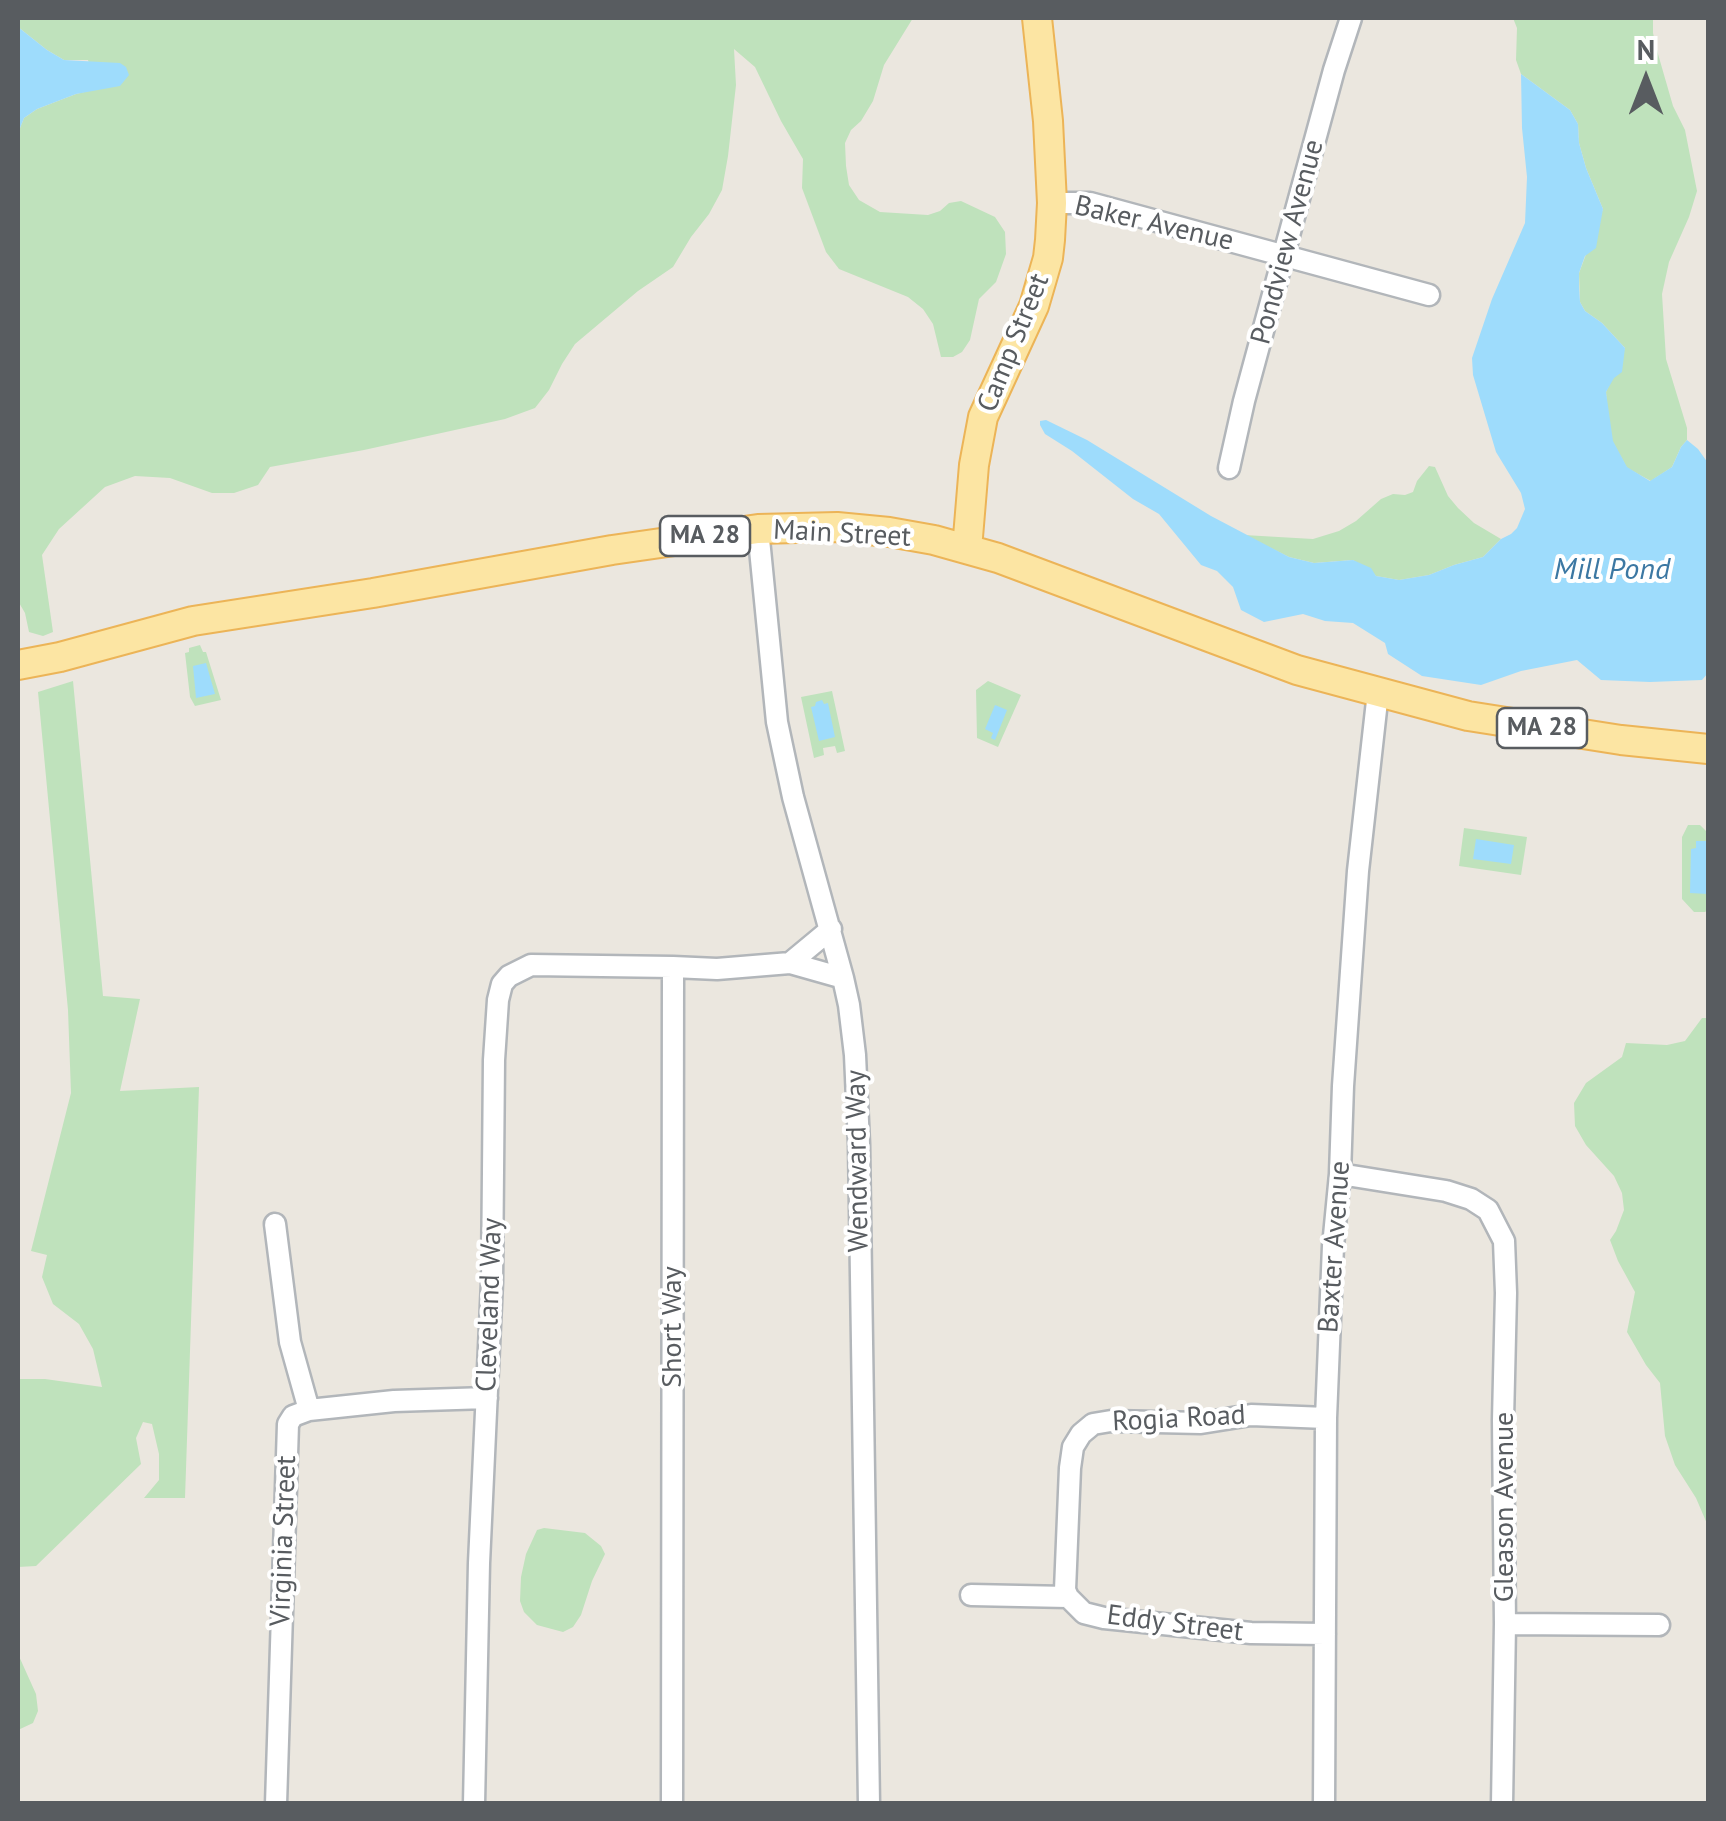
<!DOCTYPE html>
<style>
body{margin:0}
#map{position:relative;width:1726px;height:1821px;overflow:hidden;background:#ebe7df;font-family:"PT Sans",sans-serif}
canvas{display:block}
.frame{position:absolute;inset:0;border:20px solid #585c60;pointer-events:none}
.north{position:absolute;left:1596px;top:30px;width:100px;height:100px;-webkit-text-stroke:8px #fff;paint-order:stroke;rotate:0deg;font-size:28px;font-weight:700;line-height:40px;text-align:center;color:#585c60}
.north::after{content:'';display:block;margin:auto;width:35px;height:45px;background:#585c60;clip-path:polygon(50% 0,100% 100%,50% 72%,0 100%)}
</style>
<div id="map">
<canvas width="1726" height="1821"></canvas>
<div class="frame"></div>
<div class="north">N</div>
</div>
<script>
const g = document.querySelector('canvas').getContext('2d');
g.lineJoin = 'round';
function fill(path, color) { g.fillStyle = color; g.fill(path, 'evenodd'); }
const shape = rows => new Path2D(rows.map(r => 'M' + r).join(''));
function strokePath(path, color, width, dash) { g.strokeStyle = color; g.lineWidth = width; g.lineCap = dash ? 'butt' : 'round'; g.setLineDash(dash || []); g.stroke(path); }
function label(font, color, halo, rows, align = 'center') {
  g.font = font + ' "PT Sans",sans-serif'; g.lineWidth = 8; g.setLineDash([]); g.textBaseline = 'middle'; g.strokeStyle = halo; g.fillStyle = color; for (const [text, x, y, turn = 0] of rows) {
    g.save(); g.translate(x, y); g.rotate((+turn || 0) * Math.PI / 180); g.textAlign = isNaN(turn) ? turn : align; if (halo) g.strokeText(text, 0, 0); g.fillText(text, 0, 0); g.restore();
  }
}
const green = shape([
 [18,18,913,18,884,65,873,101,861,121,851,130,845,143,846,166,849,185,859,200,880,212,928,215,940,211,949,203,961,201,995,217,1005,232,1006,254,996,282,979,299,970,340,962,352,953,357,941,357,933,324,923,309,908,297,839,269,826,252,802,188,803,159,781,121,755,67,734,49,736,85,728,156,722,190,709,214,691,237,673,267,638,291,575,344,562,364,549,390,535,408,505,419,364,450,270,467,258,485,234,493,212,493,170,478,135,476,105,487,59,529,42,555,53,632,43,636,29,632,25,613,18,601,18,133,24,118,37,109,76,94,96,89,88,60,64,60,47,50,18,27],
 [1513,18,1653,18,1653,33,1658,54,1673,106,1685,130,1697,191,1689,217,1669,262,1662,294,1666,359,1687,428,1687,440,1681,447,1672,467,1651,481,1627,468,1612,441,1608,419,1606,392,1625,348,1602,323,1585,311,1580,302,1579,273,1603,209,1586,168,1579,143,1578,124,1570,110,1521,74,1516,60,1517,28],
 [1429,466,1435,467,1448,496,1458,508,1474,523,1501,539,1483,557,1454,565,1429,575,1399,580,1376,576,1353,560,1314,563,1289,557,1244,535,1313,539,1339,531,1356,521,1381,499,1393,494,1405,495,1413,492,1417,481],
 [200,645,203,652,206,652,221,700,195,706,190,697,185,653,189,652,189,648],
 [73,681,103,996,140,999,120,1091,199,1087,185,1498,144,1498,159,1480,159,1454,152,1424,143,1422,136,1438,141,1464,36,1566,18,1567,18,1379,45,1379,102,1387,93,1349,79,1324,53,1304,42,1277,47,1255,31,1251,71,1093,68,1010,38,692],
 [988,681,1021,695,998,747,977,738,976,690],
 [832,691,845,751,837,753,835,746,823,748,824,755,814,758,801,697],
 [1688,825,1700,825,1708,833,1708,910,1705,912,1694,912,1682,899,1682,837],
 [1464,828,1527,837,1521,875,1459,866],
 [1702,1018,1708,1018,1708,1526,1696,1498,1675,1465,1665,1436,1660,1383,1646,1365,1627,1332,1635,1292,1618,1261,1610,1240,1616,1231,1624,1210,1622,1193,1614,1176,1586,1145,1575,1126,1574,1103,1586,1083,1622,1057,1626,1043,1667,1045,1685,1041],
 [544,1528,585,1533,601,1546,605,1554,592,1581,581,1615,573,1627,563,1632,537,1625,524,1612,520,1601,521,1577,526,1554,537,1530],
 [18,1654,36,1694,38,1711,33,1723,18,1730]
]);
const water = shape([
 [18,27,47,50,64,60,120,63,126,67,129,75,120,86,76,94,37,109,24,118,18,133],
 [1521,74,1570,110,1578,124,1579,143,1586,168,1603,209,1596,248,1585,256,1579,273,1579,286,1580,302,1585,311,1602,323,1625,348,1622,372,1614,378,1606,392,1613,441,1627,467,1650,481,1672,467,1681,447,1687,440,1698,449,1708,463,1708,673,1702,680,1650,682,1601,680,1577,660,1521,671,1481,685,1422,676,1388,654,1385,643,1353,623,1325,621,1303,614,1264,622,1241,610,1233,587,1217,571,1201,565,1159,514,1133,499,1072,451,1045,434,1040,425,1040,421,1046,420,1087,440,1211,516,1289,557,1314,563,1353,560,1371,568,1376,576,1399,580,1429,575,1454,565,1483,557,1501,539,1511,534,1517,528,1525,509,1521,493,1496,452,1473,375,1472,358,1492,299,1525,223,1527,177,1522,128],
 [206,663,215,694,196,698,193,666],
 [822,700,824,704,828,703,835,737,819,741,811,707,815,706,816,702],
 [995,705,1007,710,995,740,991,738,993,733,985,729],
 [1476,839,1514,845,1511,864,1473,859],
 [1696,841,1706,841,1706,848,1708,849,1708,894,1690,893,1691,849,1696,848]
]);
const minor = shape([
 [1052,203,1090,203,1429,295],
 [1229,468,1244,401,1334,70,1351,18],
 [758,529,777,722,793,797,843,978,849,1005,855,1055,859,1144,869,1804],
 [790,963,831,929],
 [1340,1174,1446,1191,1471,1199,1488,1210,1504,1241,1506,1293,1503,1420,1505,1624,1502,1804],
 [275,1224,290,1342,309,1410],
 [971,1595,1068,1597,1084,1613,1104,1618,1251,1633,1325,1634],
 [1068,1597,1065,1590,1070,1468,1073,1447,1081,1434,1093,1424,1111,1421,1201,1423,1251,1415,1326,1418],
 [1505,1624,1659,1625],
 [276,1804,288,1424,293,1416,309,1410,394,1401,487,1398],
 [474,1804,479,1563,492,1282,494,1060,498,1000,502,984,509,976,531,965,673,967],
 [672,1804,673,967,717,969,790,963,843,978],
 [1324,1804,1326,1418,1333,1246,1340,1174,1343,1086,1358,871,1378,692]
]);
const major = shape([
 [967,549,974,465,983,417,1034,306,1048,258,1050,240,1052,203,1048,121,1037,18],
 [18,665,60,657,193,621,373,593,612,550,758,529,837,527,889,532,934,540,998,558,1297,670,1468,716,1621,740,1708,749]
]);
const shields = [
 [705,536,90],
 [1542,728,90]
];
const shieldNames = [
 ["MA 28",705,536],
 ["MA 28",1542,728]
];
const streetNames = [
 ["Baker Avenue",1154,224,13],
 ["Pondview Avenue",1288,242,-75],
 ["Camp Street",1014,343,-68],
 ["Main Street",842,534,3],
 ["Wendward Way",858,1161,-91],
 ["Baxter Avenue",1335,1247,-86],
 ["Cleveland Way",490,1305,-88],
 ["Short Way",673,1327,-90],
 ["Rogia Road",1179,1419,-3],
 ["Gleason Avenue",1505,1507,-90],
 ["Virginia Street",284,1541,-88],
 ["Eddy Street",1175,1624,7]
];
const waterNames = [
 ["Mill Pond",1612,570]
];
fill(green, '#bfe2bc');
fill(water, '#9edcfc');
strokePath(minor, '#b2b6ba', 25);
strokePath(major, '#ecb457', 32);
strokePath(minor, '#fff', 20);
strokePath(major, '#fce5a3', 28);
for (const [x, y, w] of shields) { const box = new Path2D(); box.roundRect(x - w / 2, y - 20, w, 40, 8); g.fillStyle = '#fff'; g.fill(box); strokePath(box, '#585c60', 2.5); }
label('bold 25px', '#585c60', null, shieldNames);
label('28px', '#585c60', '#fff', streetNames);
label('italic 30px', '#3c78a3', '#fff', waterNames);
</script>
